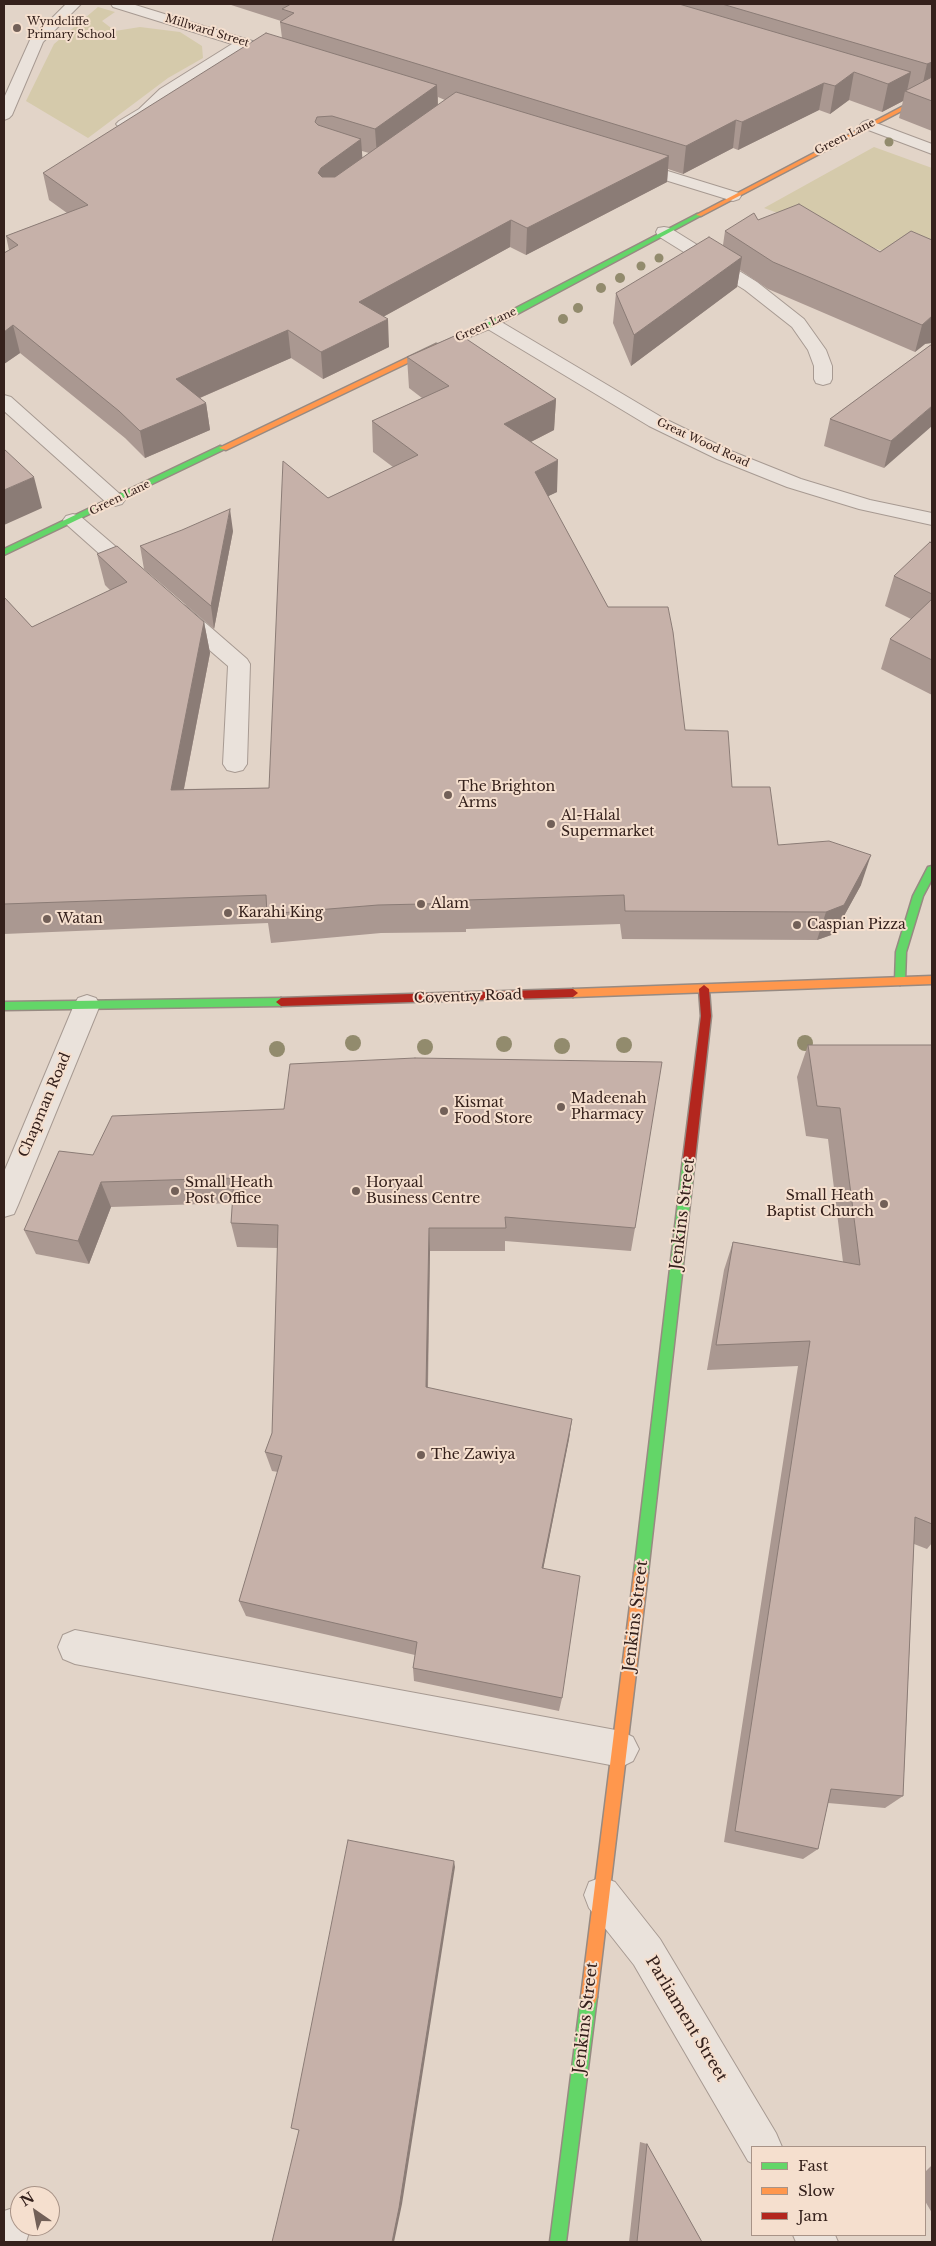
<!DOCTYPE html>
<style>
body{margin:0}
#map{position:relative;width:936px;height:2246px;overflow:hidden;background:#e2d4c8;font-family:"Libre Baskerville",serif}
canvas{display:block}
.frame{position:absolute;inset:0;border:5px solid #35211c;pointer-events:none}
.legend{position:absolute;left:751px;top:2146px;width:175px;height:90px;box-sizing:border-box;background:#f5dfce;border:1px solid #a89387;margin:0;padding:6px 9px;list-style:none;font-size:15px;color:#35211c}
.legend li{display:flex;align-items:center;gap:10px;height:25px}
.legend b{width:25px;border:1px solid #a89387}
.north{position:absolute;left:10px;top:2186px;width:50px;height:50px;box-sizing:border-box;background:#f5dfce;border:1px solid #a89387;border-radius:50%;rotate:327deg;font-size:14px;font-weight:700;line-height:20px;text-align:center;color:#35211c}
.north::after{content:'';display:block;margin:auto;width:18px;height:22px;background:#726058;clip-path:polygon(50% 0,100% 100%,50% 72%,0 100%)}
</style>
<div id="map">
<canvas width="936" height="2246"></canvas>
<div class="frame"></div>
<ul class="legend">
<li><b style="height:6px;background:#63d668"></b>Fast</li>
<li><b style="height:6px;background:#ff974d"></b>Slow</li>
<li><b style="height:6px;background:#b3261e"></b>Jam</li>
</ul>
<div class="north">N</div>
</div>
<script>
const g = document.querySelector('canvas').getContext('2d');
g.lineJoin = 'round';
function fill(path, color) { g.fillStyle = color; g.fill(path, 'evenodd'); }
const shape = rows => new Path2D(rows.map(r => 'M' + r).join(''));
function strokePath(path, color, width, dash) { g.strokeStyle = color; g.lineWidth = width; g.lineCap = dash ? 'butt' : 'round'; g.setLineDash(dash || []); g.stroke(path); }
function label(font, color, halo, rows, align = 'center') {
  g.font = font + ' "Libre Baskerville",serif'; g.lineWidth = 4; g.setLineDash([]); g.textBaseline = 'middle'; g.strokeStyle = halo; g.fillStyle = color; for (const [text, x, y, turn = 0] of rows) {
    g.save(); g.translate(x, y); g.rotate((+turn || 0) * Math.PI / 180); g.textAlign = isNaN(turn) ? turn : align; if (halo) g.strokeText(text, 0, 0); g.fillText(text, 0, 0); g.restore();
  }
}
const green = shape([
 [98,7,115,12,102,21,115,31,140,27,180,32,202,46,203,58,168,78,88,138,26,101,54,44],
 [874,147,932,168,932,269,764,208]
]);
const lane = shape([
 [664,227,670,228,757,282,804,319,826,350,832,366,832,379,830,383,823,385,816,383,814,379,814,366,808,350,792,327,745,290,658,236,656,232,658,228,664,227],
 [4,395,11,397,122,496,125,500,122,504,115,506,108,504,4,411,4,395],
 [73,514,80,516,143,570,146,575,143,580,136,582,129,580,66,524,63,520,66,516,73,514],
 [178,604,186,606,247,659,250,664,247,764,243,770,235,772,227,770,223,764,228,666,170,616,167,611,170,606,178,604],
 [75,1630,621,1731,633,1737,639,1749,633,1761,621,1767,75,1664,63,1659,58,1647,63,1635,75,1630],
 [10,2209,20,2213,20,2226,29,2226,30,2229,26,2242,4,2242,4,2211,10,2209]
]);
const street = shape([
 [66,4,81,4,43,42,12,115,9,118,4,120,4,98,30,40,66,4],
 [111,4,132,4,288,52,290,55,283,59,246,48,170,95,149,115,129,127,119,127,116,124,119,121,139,109,160,89,232,44,113,7,111,4],
 [868,120,932,144,932,154,863,128,860,125,863,122,868,120],
 [632,160,739,193,741,196,739,199,733,201,626,168,624,165,626,162,632,160],
 [492,319,498,320,663,418,731,451,801,479,870,500,932,513,932,525,859,509,787,487,717,459,649,426,486,328,483,324,486,320,492,319],
 [87,995,96,998,100,1005,18,1205,14,1214,4,1217,4,1172,74,1005,78,998,87,995],
 [602,1877,615,1882,660,1939,776,2133,782,2147,752,2147,752,2163,748,2161,634,1965,589,1908,584,1895,589,1882,602,1877],
 [793,2235,835,2235,838,2242,796,2242,793,2235]
]);
const fast = shape([
 [697,214,702,215,495,326,442,348,435,346,489,322,697,214],
 [220,446,227,448,4,555,4,549,220,446],
 [932,866,932,879,923,896,906,952,905,981,900,985,895,981,896,952,913,896,928,867,932,866],
 [281,998,286,1002,281,1006,4,1010,4,1002,281,998],
 [689,1154,693,1156,695,1159,648,1573,646,1578,641,1580,636,1578,634,1573,683,1159,685,1156,689,1154],
 [589,1989,595,1991,597,1997,566,2242,550,2242,581,1997,583,1991,589,1989]
]);
const slow = shape([
 [932,91,932,95,701,216,696,215,932,91],
 [436,344,443,346,226,450,219,448,436,344],
 [932,976,932,984,573,997,568,993,573,989,932,976],
 [641,1566,646,1568,648,1573,597,1997,595,2003,589,2005,583,2003,581,1997,634,1573,636,1568,641,1566]
]);
const jam = shape([
 [704,985,709,989,711,1016,695,1159,693,1162,689,1164,685,1162,683,1159,701,1016,699,989,704,985],
 [573,989,578,993,573,997,281,1006,276,1002,281,998,573,989]
]);
const trees = [
 [889,142,4.5],
 [659,258,4.5],
 [641,266,4.5],
 [620,278,5],
 [601,288,5],
 [578,308,5],
 [563,319,5],
 [353,1043,8],
 [805,1043,8],
 [504,1044,8],
 [624,1045,8],
 [562,1046,8],
 [425,1047,8],
 [277,1049,8]
];
const wall = shape([
 [228,4,932,4,932,131,899,118,903,101,882,112,849,100,830,114,819,110,738,150,733,148,683,174,668,169,667,182,526,255,510,247,383,317,389,347,323,379,291,358,200,398,206,403,210,430,145,458,125,438,20,353,4,364,4,253,9,250,6,236,67,213,49,200,43,173,282,38,280,22,281,21],
 [438,97,445,100,438,105],
 [362,151,369,153,362,158],
 [758,220,880,252,911,231,925,344,915,352,768,289,740,270,737,287,631,366,613,323,616,293,723,245,725,231],
 [932,344,884,468,824,446,830,419],
 [407,357,556,399,554,430,531,442,557,492,548,496,608,607,685,730,778,845,861,885,834,934,817,940,622,939,620,924,466,929,466,932,381,933,271,943,268,923,4,934,4,597,32,627,110,590,105,585,97,554,204,622,210,653,184,789,269,788,328,498,393,467,373,452,372,421,422,398,409,388],
 [233,531,214,629,144,569,140,546],
 [932,544,932,695,881,669,890,639,911,619,885,606,894,576],
 [808,1045,932,1045,932,1543,927,1549,914,1544,903,1796,885,1808,828,1803,818,1849,803,1859,724,1842,798,1366,707,1370,724,1270,733,1242,843,1262,828,1139,806,1136,797,1077],
 [59,1151,635,1228,631,1251,505,1241,505,1251,430,1251,428,1388,572,1419,569,1439,543,1569,562,1698,559,1711,414,1681,413,1668,415,1655,246,1616,239,1601,278,1472,272,1471,265,1452,272,1433,278,1248,237,1247,231,1223,233,1203,111,1207,89,1264,36,1254,24,1230],
 [640,2142,647,2144,702,2242,629,2242],
 [932,2165,932,2213,925,2201,925,2172]
]);
const shadedWall = shape([
 [932,62,932,86,921,92,927,64],
 [854,72,849,100,830,114,835,86],
 [911,72,907,91,905,91,903,101,882,112,888,84],
 [824,83,819,110,738,150,742,122],
 [437,85,438,112,377,156,375,129],
 [736,120,733,148,683,174,686,146],
 [361,139,363,166,323,194,318,173,321,168],
 [669,156,667,182,526,255,527,228],
 [511,220,510,247,361,329,359,302],
 [742,257,737,287,631,366,634,335],
 [932,316,932,343,925,344,915,352,922,325],
 [388,319,389,347,323,379,321,352],
 [13,325,20,353,4,364,4,332],
 [288,330,291,358,181,406,176,379],
 [556,399,554,430,503,456,504,424],
 [206,403,210,430,145,458,140,431],
 [932,406,932,426,884,468,891,441],
 [558,460,557,492,534,503,535,472],
 [34,477,42,508,4,525,4,490],
 [230,509,233,531,214,629,211,606],
 [204,622,210,653,178,819,171,790],
 [871,855,861,885,834,934,817,940,826,912],
 [101,1182,111,1207,89,1264,78,1241],
 [429,1228,430,1251,427,1408,426,1387],
 [572,1419,569,1439,540,1585,542,1568],
 [454,1861,455,1867,402,2204,394,2242,392,2242]
]);
const building = shape([
 [291,4,679,4,911,72,888,84,854,72,835,86,824,83,742,122,736,120,686,146,280,22,294,13,282,9,291,4],
 [722,4,932,4,932,62,927,64,722,4],
 [266,33,437,85,375,129,332,116,317,117,315,122,318,125,361,139,321,168,318,173,322,177,335,177,456,92,669,156,527,228,511,220,359,302,388,319,321,352,288,330,176,379,206,403,140,431,119,411,13,325,4,332,4,253,18,245,6,236,88,205,43,173,266,33],
 [932,77,932,101,905,91,932,77],
 [799,204,880,252,911,231,932,240,932,316,922,325,773,262,725,231,754,213,758,220,799,204],
 [709,237,742,257,634,335,616,293,709,237],
 [459,334,556,399,504,424,558,460,535,472,608,607,668,607,673,632,685,730,728,731,732,787,770,787,778,845,829,841,871,855,844,905,826,912,625,911,624,895,466,900,466,903,378,905,267,914,266,895,4,904,4,597,32,627,127,582,97,554,117,546,204,622,171,790,269,788,283,461,328,498,418,455,372,421,449,386,407,357,459,334],
 [932,344,932,406,891,441,830,419,932,344],
 [4,449,34,477,4,490,4,449],
 [230,509,211,606,140,546,182,530,230,509],
 [930,542,932,544,932,594,894,576,930,542],
 [932,599,932,660,890,639,932,599],
 [808,1045,932,1045,932,1524,915,1517,903,1796,831,1789,818,1849,735,1831,810,1341,716,1345,733,1242,860,1265,840,1108,817,1106,808,1045],
 [415,1058,662,1062,635,1228,505,1217,506,1228,429,1228,426,1387,572,1419,542,1568,580,1576,562,1698,413,1668,417,1642,239,1601,282,1456,265,1452,272,1433,278,1225,231,1223,234,1178,101,1182,78,1241,24,1230,59,1151,93,1155,112,1116,284,1109,290,1064,415,1058],
 [348,1840,454,1861,399,2208,392,2242,272,2242,299,2130,291,2128,348,1840],
 [647,2144,702,2242,637,2242,647,2144]
]);
const markers = [
 [17,28,5,"#726058"],
 [448,795,5,"#726058"],
 [551,824,5,"#726058"],
 [421,904,5,"#726058"],
 [228,913,5,"#726058"],
 [47,919,5,"#726058"],
 [797,925,5,"#726058"],
 [561,1107,5,"#726058"],
 [444,1111,5,"#726058"],
 [175,1191,5,"#726058"],
 [356,1191,5,"#726058"],
 [884,1204,5,"#726058"],
 [421,1455,5,"#726058"]
];
const farPoinames = [
 ["Wyndcliffe",27,22],
 ["Primary School",27,35]
];
const farStreetnames = [
 ["Millward Street",207,31,17],
 ["Green Lane",845,137,-27],
 ["Green Lane",486,325,-25],
 ["Great Wood Road",703,443,25],
 ["Green Lane",120,498,-26]
];
const poiNames = [
 ["The Brighton",458,787],
 ["Arms",458,803],
 ["Al-Halal",561,816],
 ["Supermarket",561,832],
 ["Alam",431,904],
 ["Karahi King",238,913],
 ["Watan",57,919],
 ["Caspian Pizza",807,925],
 ["Madeenah",571,1099],
 ["Pharmacy",571,1115],
 ["Kismat",454,1103],
 ["Food Store",454,1119],
 ["Small Heath",185,1183],
 ["Post Office",185,1199],
 ["Horyaal",366,1183],
 ["Business Centre",366,1199],
 ["Small Heath",874,1196,"right"],
 ["Baptist Church",874,1212,"right"],
 ["The Zawiya",431,1455]
];
const streetNames = [
 ["Coventry Road",468,997,-2],
 ["Chapman Road",45,1105,-67]
];
const nearStreetnames = [
 ["Jenkins Street",683,1214,-83],
 ["Jenkins Street",636,1616,-83],
 ["Jenkins Street",586,2018,-83],
 ["Parliament Street",686,2019,59]
];
fill(green, '#d5caab');
strokePath(lane, '#a79a92', 2);
strokePath(street, '#a79a92', 2);
strokePath(fast, '#978a82', 3);
strokePath(slow, '#978a82', 3);
strokePath(jam, '#978a82', 3);
fill(lane, '#eae2db');
fill(street, '#eae2db');
fill(fast, '#63d668');
fill(slow, '#ff974d');
fill(jam, '#b3261e');
g.fillStyle = '#928b6d';
for (const [x, y, r] of trees) { g.beginPath(); g.arc(x, y, r, 0, 2 * Math.PI); g.fill(); }
fill(wall, '#aa9891');
fill(shadedWall, '#8b7c76');
fill(building, '#c6b1a9');
strokePath(building, '#8b7c76', 1);
for (const [x, y, r, color] of markers) { const dot = new Path2D(); dot.arc(x, y, r, 0, 2 * Math.PI); g.fillStyle = color; g.fill(dot); strokePath(dot, '#f5dfce', 2); }
label('11px', '#35211c', '#f5dfce', farPoinames, 'left');
label('11px', '#35211c', '#f5dfce', farStreetnames);
label('14px', '#35211c', '#f5dfce', poiNames, 'left');
label('14px', '#35211c', '#f5dfce', streetNames);
label('16px', '#35211c', '#f5dfce', nearStreetnames);
</script>
